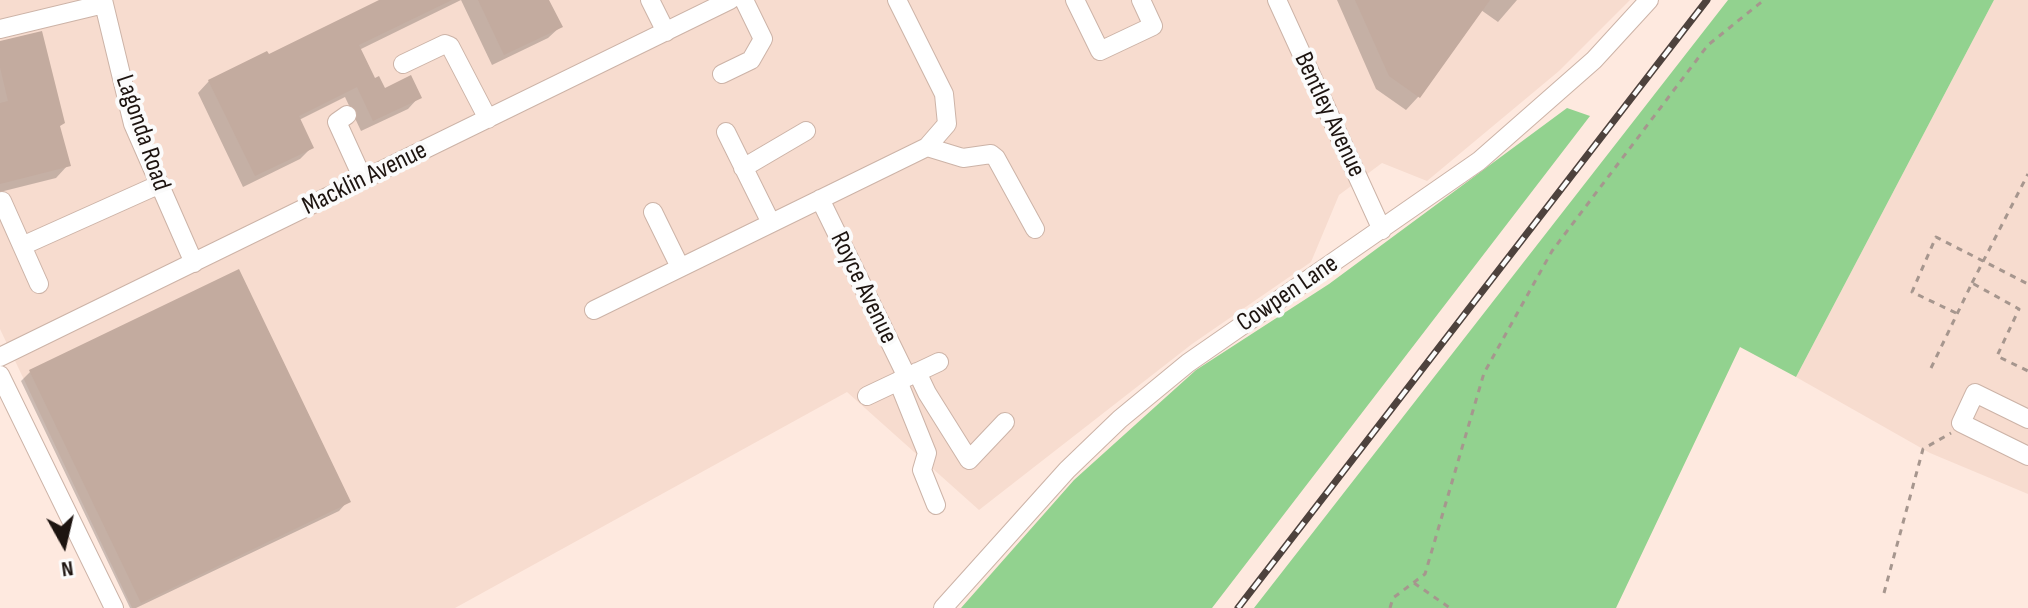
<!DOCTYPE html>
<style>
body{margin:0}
#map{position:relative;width:2028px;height:608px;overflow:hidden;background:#fee9df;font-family:"Sofia Sans Condensed",sans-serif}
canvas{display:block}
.north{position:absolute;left:24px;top:504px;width:80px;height:80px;-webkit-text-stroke:6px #fbfbfb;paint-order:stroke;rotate:172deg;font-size:22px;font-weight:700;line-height:32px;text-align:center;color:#1d1410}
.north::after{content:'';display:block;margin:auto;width:28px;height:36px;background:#1d1410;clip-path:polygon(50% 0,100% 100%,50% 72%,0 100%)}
</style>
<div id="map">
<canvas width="2028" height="608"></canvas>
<div class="north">N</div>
</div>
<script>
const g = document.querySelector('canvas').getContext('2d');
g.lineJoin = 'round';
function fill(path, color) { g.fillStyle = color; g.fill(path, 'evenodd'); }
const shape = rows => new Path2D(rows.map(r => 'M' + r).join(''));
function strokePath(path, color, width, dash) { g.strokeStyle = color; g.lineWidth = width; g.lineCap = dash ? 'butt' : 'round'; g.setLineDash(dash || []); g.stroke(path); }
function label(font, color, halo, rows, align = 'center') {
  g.font = font + ' "Sofia Sans Condensed",sans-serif'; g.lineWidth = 8; g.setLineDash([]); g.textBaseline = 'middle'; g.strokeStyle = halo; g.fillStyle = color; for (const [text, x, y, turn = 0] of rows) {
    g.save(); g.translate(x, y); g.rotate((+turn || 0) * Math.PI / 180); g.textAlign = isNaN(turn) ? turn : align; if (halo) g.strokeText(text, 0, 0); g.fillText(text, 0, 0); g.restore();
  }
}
const built = shape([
 [0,0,1630,0,1559,71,1427,181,1382,163,1339,195,1311,262,1192,344,979,510,847,392,455,608,132,608,0,329],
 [1994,0,2028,0,2028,494,1930,453,1796,377]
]);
const forest = shape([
 [1728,0,1994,0,1796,377,1740,347,1616,608,1254,608],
 [1567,108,1590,116,1212,608,961,608,1074,480,1196,370,1329,284]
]);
const shadow = shape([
 [382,0,547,0,560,27,548,38,492,65,461,0,359,50,374,80,384,91,419,97,408,109,361,131,345,97,299,120,312,147,300,159,243,187,198,93,209,81,268,57],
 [1337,0,1517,0,1498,22,1481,10,1418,97,1406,110,1376,89],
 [0,42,58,127,68,165,56,178,0,192],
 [30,372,348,501,339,511,136,608,130,608,21,381]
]);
const building = shape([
 [379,0,452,0,359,45,375,78,379,76,385,88,411,75,422,98,373,121,357,87,299,116,314,148,255,176,208,80,267,51,269,54],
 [478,0,549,0,563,27,504,55],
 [1355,0,1490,0,1420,98,1389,76],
 [42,31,65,123,60,126,71,166,0,184,0,103,8,101,0,67,0,41],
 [239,269,351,502,141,603,29,370]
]);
const path = shape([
 [1972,283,2028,174],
 [1956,313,1912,292,1936,237,2028,284],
 [1931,368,1972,283,2019,309,1997,356,2028,371],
 [1414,583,1450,608],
 [1884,593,1923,449,1951,433],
 [1390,608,1393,598,1425,574,1484,373,1552,251,1708,45,1764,0]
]);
const minor = shape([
 [103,0,133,124,194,263],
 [650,0,666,32],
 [1075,0,1100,51,1153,26,1141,0],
 [1277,0,1382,230],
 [0,29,104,4],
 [403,64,445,44,450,46,488,119],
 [722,74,751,60,763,39,744,0],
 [347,115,337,122,363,179],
 [726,132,771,223],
 [927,147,963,158,991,154,996,158,1035,229],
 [743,168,806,131],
 [820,199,907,377],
 [2,201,39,284],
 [653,212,680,267],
 [22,246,158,185],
 [594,310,927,147,947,124,944,94,897,0],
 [0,357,730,0],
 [917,372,927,393,969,460,1005,422],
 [0,375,114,608],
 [898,381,927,453,922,470,936,505],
 [867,396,939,362],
 [2028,419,1975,393,1961,423,2028,456],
 [943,608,1067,470,1120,419,1188,363,1479,161,1594,60,1649,0]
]);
const rail = shape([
 [1238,608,1707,0]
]);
const streetNames = [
 ["Bentley Avenue",1329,115,65],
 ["Lagonda Road",142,133,71],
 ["Macklin Avenue",365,179,-26],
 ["Royce Avenue",863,288,64],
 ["Cowpen Lane",1288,294,-34]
];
fill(built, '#f7dccf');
fill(forest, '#92d28f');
fill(shadow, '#0003');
fill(building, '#c3ab9f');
strokePath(minor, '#ccb3a7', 20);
strokePath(path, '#a6968e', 3, [6, 6]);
strokePath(minor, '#fff', 18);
strokePath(rail, '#4e423d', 7);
strokePath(rail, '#fbfbfb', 4, [12]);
label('26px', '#1d1410', '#fbfbfb', streetNames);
</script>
